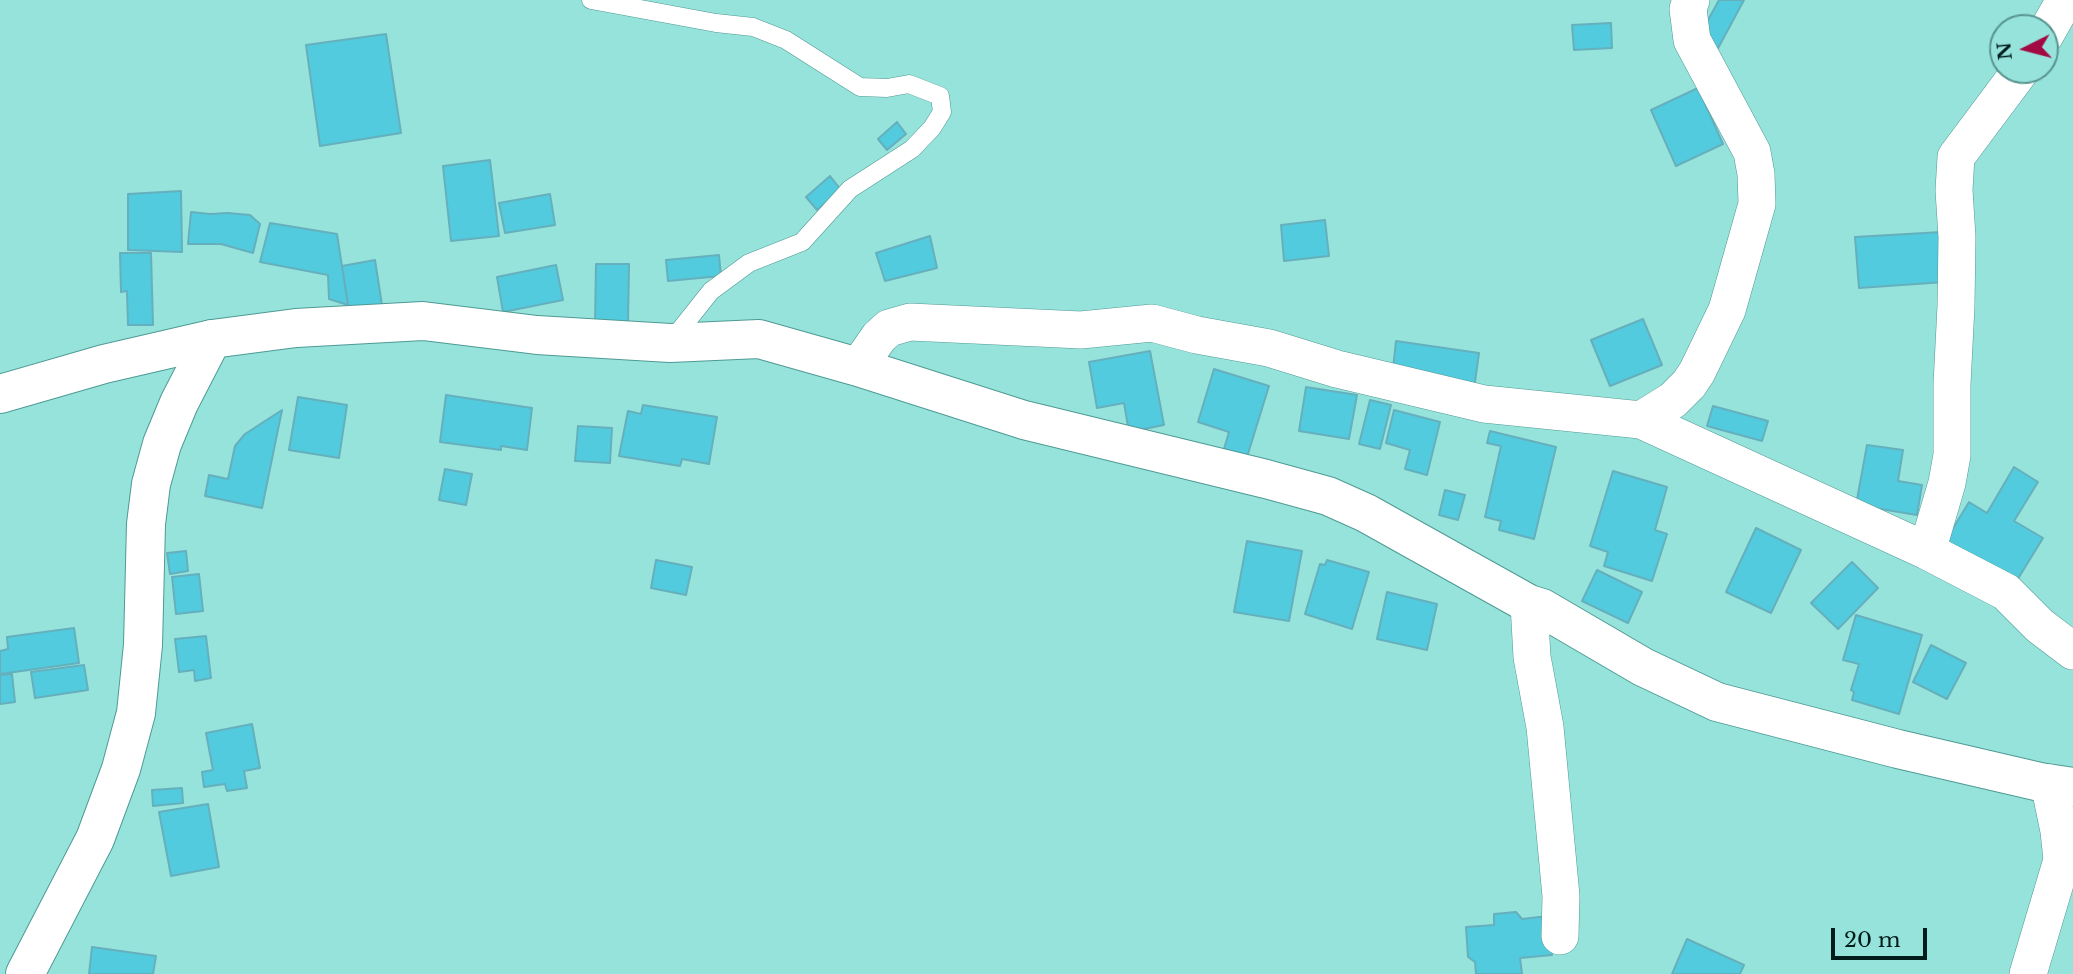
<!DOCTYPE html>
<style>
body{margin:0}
#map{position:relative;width:2073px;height:974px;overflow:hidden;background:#96e3dc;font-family:"Libre Baskerville",serif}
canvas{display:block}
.north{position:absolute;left:1989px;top:14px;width:70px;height:70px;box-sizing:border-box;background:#96e3dc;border:2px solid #5a948f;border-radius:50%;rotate:264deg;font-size:19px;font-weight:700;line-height:28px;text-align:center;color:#001d1b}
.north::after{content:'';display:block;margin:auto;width:24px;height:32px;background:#a30a43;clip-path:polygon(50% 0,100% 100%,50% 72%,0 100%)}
.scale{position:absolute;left:1831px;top:928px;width:96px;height:32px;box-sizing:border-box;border:4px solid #001d1b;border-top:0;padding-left:9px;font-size:21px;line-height:24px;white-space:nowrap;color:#001d1b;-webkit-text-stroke:5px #96e3dc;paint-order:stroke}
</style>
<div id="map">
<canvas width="2073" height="974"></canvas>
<div class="north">N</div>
<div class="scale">20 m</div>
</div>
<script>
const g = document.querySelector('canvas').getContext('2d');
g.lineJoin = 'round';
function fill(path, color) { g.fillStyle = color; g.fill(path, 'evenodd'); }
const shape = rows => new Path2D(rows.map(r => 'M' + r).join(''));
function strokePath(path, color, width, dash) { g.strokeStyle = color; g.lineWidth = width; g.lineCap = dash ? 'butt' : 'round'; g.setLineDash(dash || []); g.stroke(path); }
const building = shape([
 [1719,0,1744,0,1716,52,1696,42,1719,0],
 [1611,23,1612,48,1574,50,1572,25,1611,23],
 [386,34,401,133,320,146,306,45,386,34],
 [1698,88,1723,144,1676,166,1651,110,1698,88],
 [897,122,906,134,887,150,878,139,897,122],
 [490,160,499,236,451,241,443,166,490,160],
 [830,176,841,190,817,210,806,197,830,176],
 [181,191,182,252,128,250,128,194,181,191],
 [550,194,555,225,505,233,499,203,550,194],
 [191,212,210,214,228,213,250,215,260,224,253,253,221,244,188,244,191,212],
 [1325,220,1329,256,1284,261,1281,225,1325,220],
 [270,223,337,234,348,305,329,299,328,275,260,262,270,223],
 [1942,232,1945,282,1859,288,1855,237,1942,232],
 [930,236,937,268,885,281,876,253,930,236],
 [120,253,151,253,153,325,128,325,127,291,121,292,120,253],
 [719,255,721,276,668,281,666,260,719,255],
 [375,260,382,305,349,310,342,266,375,260],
 [596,264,629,264,628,324,595,323,596,264],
 [556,265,563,300,503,312,497,277,556,265],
 [1643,319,1662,365,1610,386,1591,340,1643,319],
 [1396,341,1479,353,1474,389,1392,378,1396,341],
 [1150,351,1164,425,1129,432,1124,403,1097,408,1089,362,1150,351],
 [1214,369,1269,386,1247,457,1224,449,1229,432,1198,422,1214,369],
 [1306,387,1357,395,1349,439,1299,431,1306,387],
 [446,395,532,408,527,450,501,446,501,450,440,442,446,395],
 [298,397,347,405,339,458,289,450,298,397],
 [1370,400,1391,405,1380,449,1359,444,1370,400],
 [643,405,717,417,709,464,682,459,680,466,619,456,628,411,641,414,643,405],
 [1713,406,1768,421,1762,441,1707,426,1713,406],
 [282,410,262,508,205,496,209,475,228,479,235,446,245,434,282,410],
 [1394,410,1440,422,1427,475,1405,469,1410,450,1386,443,1394,410],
 [578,426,612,428,610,463,575,461,578,426],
 [1490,431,1556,447,1534,539,1499,530,1501,521,1485,517,1501,446,1487,443,1490,431],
 [1867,445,1903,450,1898,481,1922,485,1917,515,1856,505,1867,445],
 [2014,467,2038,482,2014,521,2043,538,2016,582,1946,540,1969,502,1987,513,2014,467],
 [445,469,472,474,466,505,439,500,445,469],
 [1613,471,1667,487,1655,530,1667,534,1652,581,1604,566,1608,552,1590,546,1613,471],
 [1445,490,1465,495,1458,520,1439,515,1445,490],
 [1756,528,1801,550,1771,613,1726,592,1756,528],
 [1247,541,1302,551,1289,621,1234,612,1247,541],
 [186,551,188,571,170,574,167,553,186,551],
 [656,560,692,567,686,595,651,588,656,560],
 [1327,560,1369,572,1352,629,1305,614,1320,564,1325,565,1327,560],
 [1852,562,1878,588,1838,629,1811,603,1852,562],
 [1597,570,1642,592,1628,623,1582,601,1597,570],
 [199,574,203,611,176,614,172,577,199,574],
 [1387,592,1437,604,1427,650,1377,639,1387,592],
 [1856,615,1922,635,1899,714,1852,700,1854,692,1851,690,1859,664,1843,660,1856,615],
 [74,628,79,663,0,674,0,651,8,649,7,637,74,628],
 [206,636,211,678,195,681,194,670,179,672,175,639,206,636],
 [1931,645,1966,663,1947,699,1913,682,1931,645],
 [84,665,88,690,35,698,31,672,84,665],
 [12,674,15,702,0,704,0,675,12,674],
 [252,724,260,768,244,771,247,788,227,791,225,784,204,787,202,772,213,770,206,733,252,724],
 [182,788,183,803,153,806,152,790,182,788],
 [208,804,219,867,171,876,159,812,208,804],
 [1516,912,1522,919,1548,916,1552,955,1520,958,1522,974,1476,974,1475,962,1468,957,1466,927,1494,925,1494,914,1516,912],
 [1687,939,1744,965,1740,974,1672,974,1687,939],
 [92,947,156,956,153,974,89,974,92,947]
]);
const service = shape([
 [591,0,716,23,753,27,786,40,860,87,887,88,909,84,940,96,942,112,932,128,912,149,850,189,802,242,749,263,711,291,672,340]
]);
const minor = shape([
 [2045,35,2065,0],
 [858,367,879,337,889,328,910,322,1081,330,1152,323,1197,335,1269,348,1337,369,1484,404,1641,420,1927,551,2006,592,2040,626,2073,651],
 [1641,420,1673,400,1689,384,1697,372,1727,310,1757,204,1756,174,1752,152,1692,40,1688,9,1691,0],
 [1927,551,1947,483,1952,455,1952,384,1956,306,1957,237,1954,190,1956,157,2021,70],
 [1529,604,1532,657,1545,727,1561,896,1560,936],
 [2028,974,2062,860,2059,831,2049,783]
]);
const tertiary = shape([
 [0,394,104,364,212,339]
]);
const secondary = shape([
 [25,974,95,839,121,769,136,713,143,645,146,524,151,484,162,444,179,403,212,339,296,328,423,321,537,335,670,343,759,339,858,367,1024,420,1266,479,1328,496,1366,513,1529,604,1542,608,1643,667,1717,702,1898,749,2040,782,2073,787]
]);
fill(building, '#52cbde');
strokePath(building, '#65b0bc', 2);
strokePath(service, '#4e9a94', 19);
strokePath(minor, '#4e9a94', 38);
strokePath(tertiary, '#4e9a94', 40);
strokePath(secondary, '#4e9a94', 40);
strokePath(service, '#fff', 18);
strokePath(minor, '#fff', 37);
strokePath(tertiary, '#fff', 38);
strokePath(secondary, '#fff', 38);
</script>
